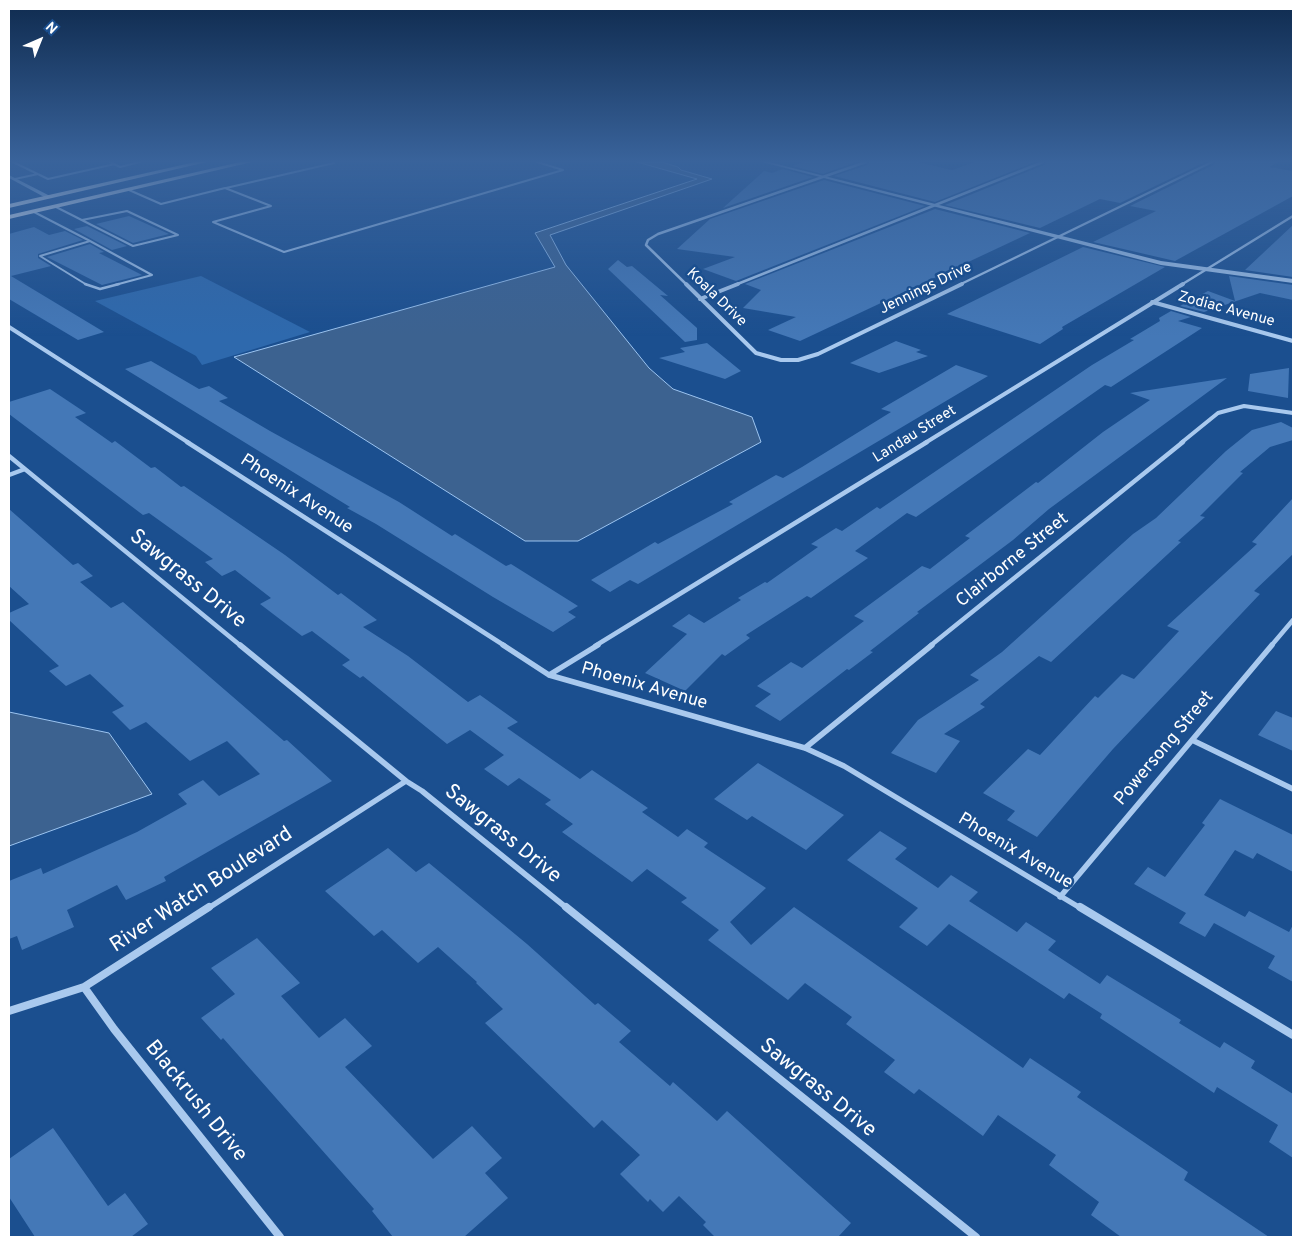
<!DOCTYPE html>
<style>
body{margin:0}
#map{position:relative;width:1302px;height:1246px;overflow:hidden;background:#1b4f8f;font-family:Overpass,sans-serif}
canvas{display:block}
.frame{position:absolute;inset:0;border:10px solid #fff;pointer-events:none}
.north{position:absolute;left:15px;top:15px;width:50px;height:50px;-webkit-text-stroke:4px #1b4f8f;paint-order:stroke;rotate:44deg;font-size:14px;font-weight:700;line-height:20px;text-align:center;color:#fff}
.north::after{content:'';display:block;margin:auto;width:18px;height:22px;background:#fff;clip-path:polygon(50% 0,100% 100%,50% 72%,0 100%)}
</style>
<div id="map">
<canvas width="1302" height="1246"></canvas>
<div class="frame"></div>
<div class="north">N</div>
</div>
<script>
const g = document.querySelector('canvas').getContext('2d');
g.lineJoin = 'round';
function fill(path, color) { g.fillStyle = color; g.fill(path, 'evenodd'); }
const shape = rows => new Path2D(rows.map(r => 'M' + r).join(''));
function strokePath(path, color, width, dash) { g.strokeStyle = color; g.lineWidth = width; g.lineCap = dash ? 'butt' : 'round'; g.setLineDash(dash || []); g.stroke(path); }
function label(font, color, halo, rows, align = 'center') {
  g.font = font + ' Overpass,sans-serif'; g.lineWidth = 5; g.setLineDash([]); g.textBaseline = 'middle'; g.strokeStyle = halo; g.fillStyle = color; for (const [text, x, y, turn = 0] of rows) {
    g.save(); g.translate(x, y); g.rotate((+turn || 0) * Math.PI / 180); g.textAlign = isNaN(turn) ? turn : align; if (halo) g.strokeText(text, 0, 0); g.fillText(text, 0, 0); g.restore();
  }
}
const green = shape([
 [201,276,310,332,202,365,196,356,95,301]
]);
const water = shape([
 [637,162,662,162,678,167,681,170,712,179,550,235,566,265,649,368,673,389,752,417,761,442,578,541,525,541,234,357,555,267,535,233,697,179,637,162],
 [9,712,109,733,152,794,9,846,9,712]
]);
const building = shape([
 [803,162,856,162,823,174,792,166],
 [869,162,918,162,952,170,975,162,1035,162,935,202,834,176,867,165],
 [1046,162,1205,162,1120,203,1100,199,1040,228,945,205,1044,165],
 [1215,162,1278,162,1270,167,1293,171,1293,196,1175,261,1093,242,1156,211,1130,206,1213,165],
 [783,169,813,177,723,208,764,171,772,173],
 [824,180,925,206,736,281,703,269,735,257,677,249,710,219],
 [935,209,1030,233,800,341,768,330,796,317,743,308,761,290,745,284],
 [129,216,169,234,133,243,96,224],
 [1293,225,1293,277,1245,270],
 [87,226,127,246,112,250,74,229],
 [34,227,49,235,65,231,83,240,38,254,38,258,51,266,11,276,104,332,78,340,9,299,9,234],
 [90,244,104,252,99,253,142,275,102,285,47,257],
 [1083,247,1165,267,1062,327,1063,329,1040,344,947,314],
 [618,260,627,267,632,266,668,296,660,295,697,328,697,340,685,342,608,269],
 [1229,276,1293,285,1293,300,1260,293,1204,312,1180,306,1208,291,1235,301],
 [1171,311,1191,317,1178,321,1202,328,1111,387,1105,385,916,517,907,513,855,551,868,558,811,598,807,596,746,635,750,638,725,656,722,654,685,691,645,673,687,634,672,626,689,614,704,623,741,600,738,598,765,582,767,583,818,547,811,544,836,528,842,531,877,507,880,509,1092,365,1134,340,1130,339,1160,321,1159,318],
 [896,341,921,350,916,352,928,356,879,373,850,363],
 [707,343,741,371,725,379,659,358,685,352,680,348],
 [151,361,199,389,209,386,228,398,219,401,270,431,399,502,452,536,455,534,506,566,511,564,578,606,568,612,576,617,553,632,493,597,376,524,347,508,350,507,125,369],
 [956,365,988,376,638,584,630,580,610,592,591,580,655,542,658,544,733,504,729,502,776,475,783,478,802,467,891,412,881,409],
 [1289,368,1288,398,1248,391,1250,374],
 [1227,378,1049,509,1013,540,917,612,919,613,870,651,873,652,849,670,847,669,780,721,755,706,771,694,757,686,791,662,802,668,864,621,854,616,922,566,930,569,970,538,965,536,1036,482,1038,483,1103,432,1150,400,1130,393],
 [50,389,86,413,75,417,112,443,115,441,151,468,155,467,181,487,184,486,285,555,338,595,341,593,377,620,363,627,408,656,468,702,480,695,518,722,507,728,580,779,592,770,648,808,642,812,678,837,687,829,708,843,704,847,766,888,730,922,751,945,794,907,1023,1068,1030,1058,1081,1092,1077,1097,1188,1172,1184,1180,1269,1237,1121,1237,1091,1215,1099,1202,1049,1165,1056,1155,998,1115,983,1136,919,1089,914,1094,884,1072,895,1060,846,1024,852,1017,805,983,788,1000,708,940,719,930,681,902,687,898,647,869,632,882,562,832,573,824,545,804,551,800,519,778,508,786,484,769,504,755,470,730,447,744,363,676,360,678,342,665,350,660,312,631,302,636,260,604,271,598,235,570,222,576,205,562,213,559,149,513,143,515,9,414,9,402],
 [1281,422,1293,428,1293,440,1270,447,1240,472,1243,473,1200,516,1205,517,1178,541,1181,542,1051,662,1039,656,980,704,985,707,944,734,960,741,936,773,891,753,918,720,979,680,970,675,1002,652,1133,534,1156,518,1226,451,1252,430],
 [1293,498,1293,554,1254,591,1260,594,1113,749,1037,837,1007,820,1015,811,983,793,1028,749,1040,755,1095,696,1098,698,1122,674,1134,679,1179,631,1167,626,1257,544,1252,542],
 [9,509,73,565,78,563,93,576,80,582,111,608,123,602,284,741,287,740,332,781,164,877,166,881,126,900,117,885,67,910,74,927,22,950,17,936,9,939,9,881,41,868,43,874,137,832,187,804,178,794,203,780,219,796,260,774,227,741,190,761,146,722,130,730,112,712,124,706,90,674,66,686,49,671,59,666,9,620,9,613,29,604,9,586],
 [1276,711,1293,718,1293,751,1258,735],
 [758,763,844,815,806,850,752,816,747,820,714,799],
 [1220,799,1293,835,1293,872,1257,853,1253,859,1235,850,1204,895,1245,917,1249,911,1289,932,1293,925,1293,982,1268,968,1275,956,1214,923,1205,937,1179,923,1186,913,1134,884,1148,867,1165,877,1205,825,1202,823],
 [880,831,907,848,895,859,938,888,951,875,978,892,969,901,1017,932,1026,922,1056,941,1048,950,1100,984,1107,975,1181,1020,1179,1023,1220,1048,1224,1042,1255,1061,1251,1068,1293,1094,1293,1158,1269,1142,1278,1125,1217,1087,1214,1093,1100,1018,1102,1014,1069,993,1064,999,949,924,927,946,899,927,918,908,847,860],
 [388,848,416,872,429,863,527,944,595,1005,598,1003,631,1031,619,1042,670,1086,673,1082,717,1121,727,1111,851,1223,838,1237,715,1237,703,1225,706,1222,679,1196,663,1212,650,1199,648,1202,620,1174,640,1155,602,1120,594,1128,485,1023,503,1009,476,983,477,982,438,947,418,963,382,930,374,936,325,891],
 [257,938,300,983,281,996,319,1038,345,1018,372,1046,345,1067,433,1159,472,1126,502,1158,485,1173,508,1198,464,1237,393,1237,372,1211,374,1209,223,1038,221,1040,201,1018,235,994,211,968],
 [53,1128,108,1206,125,1193,148,1224,131,1237,35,1237,9,1197,9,1159]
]);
const serviceFar1 = shape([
 [13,162,48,179,115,164],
 [110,162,120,167,140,162],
 [15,179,38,174],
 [226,188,334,163],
 [129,190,161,204,225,188,271,206,213,222,284,252,563,170,537,162],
 [56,207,133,246,178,235,127,211,82,220],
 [34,212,90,241],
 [90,241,152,275,115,285],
 [87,285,40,256,90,241]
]);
const service = shape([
 [85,284,100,289,119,284]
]);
const minorFar4 = shape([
 [687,285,646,245,648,240,658,234,866,162],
 [735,285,1043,162],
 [959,285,1212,162],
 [1181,285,1293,216]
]);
const minorFar3 = shape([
 [686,284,756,353,781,360,798,360,818,354,962,284],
 [700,299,738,284],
 [1152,302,1293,341],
 [9,327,189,443],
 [925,443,1183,284],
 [1181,443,1218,413,1244,406,1293,413]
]);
const minorFar2 = shape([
 [187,442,505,646],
 [9,456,241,646],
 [9,475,25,469],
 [595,646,927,442],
 [930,646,1183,442],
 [1271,646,1293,620]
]);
const minorFar1 = shape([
 [240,645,406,781,422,791,568,909],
 [503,645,549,675,805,748,844,766,1082,909],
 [549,675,598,645],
 [1192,740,1293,789],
 [805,748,932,645],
 [1060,897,1272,645],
 [207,909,406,781]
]);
const minor = shape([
 [566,907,976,1237],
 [1080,907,1293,1035],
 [84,987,114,1029,280,1237],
 [9,1011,84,987,209,907]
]);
const tertiary = shape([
 [762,162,769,162,1161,261,1293,279,1293,283,1161,265,762,162],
 [9,175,50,196,50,197,46,198,9,178,9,175]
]);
const trunk = shape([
 [195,162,207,162,9,208,9,204,195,162],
 [240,162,252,162,9,219,9,215,240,162]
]);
const farStreetnames = [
 ["Jennings Drive",926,289,-26],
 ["Koala Drive",716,298,44],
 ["Zodiac Avenue",1226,310,15],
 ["Landau Street",915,435,-32]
];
const streetNames = [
 ["Phoenix Avenue",296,495,33],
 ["Clairborne Street",1013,561,-39],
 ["Phoenix Avenue",644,687,16],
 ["Powersong Street",1165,749,-50],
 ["Phoenix Avenue",1015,852,31]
];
const nearStreetnames = [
 ["Sawgrass Drive",187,580,39],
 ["Sawgrass Drive",502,835,39],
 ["River Watch Boulevard",202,891,-33],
 ["Sawgrass Drive",817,1089,39],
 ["Blackrush Drive",195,1102,51]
];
fill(green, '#2e69ad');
fill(water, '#3c6290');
strokePath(water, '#9cc4f0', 1);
fill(building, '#4478b7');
strokePath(serviceFar1, '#a9c9ee', 2);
strokePath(service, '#a9c9ee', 2.5);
strokePath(minorFar4, '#a9c9ee', 2.5);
strokePath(minorFar3, '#a9c9ee', 4);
strokePath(minorFar2, '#a9c9ee', 4.5);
strokePath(minorFar1, '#a9c9ee', 5.5);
strokePath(minor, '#a9c9ee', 8);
fill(tertiary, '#a9c9ee');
fill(trunk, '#f8faff');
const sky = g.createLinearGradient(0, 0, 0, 336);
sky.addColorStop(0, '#0f2b4f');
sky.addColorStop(0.48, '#39639b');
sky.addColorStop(1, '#39639b00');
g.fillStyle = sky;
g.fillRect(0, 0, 1302, 336);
label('15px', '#fff', '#1b4f8f', farStreetnames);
label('18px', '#fff', '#1b4f8f', streetNames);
label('21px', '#fff', '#1b4f8f', nearStreetnames);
</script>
